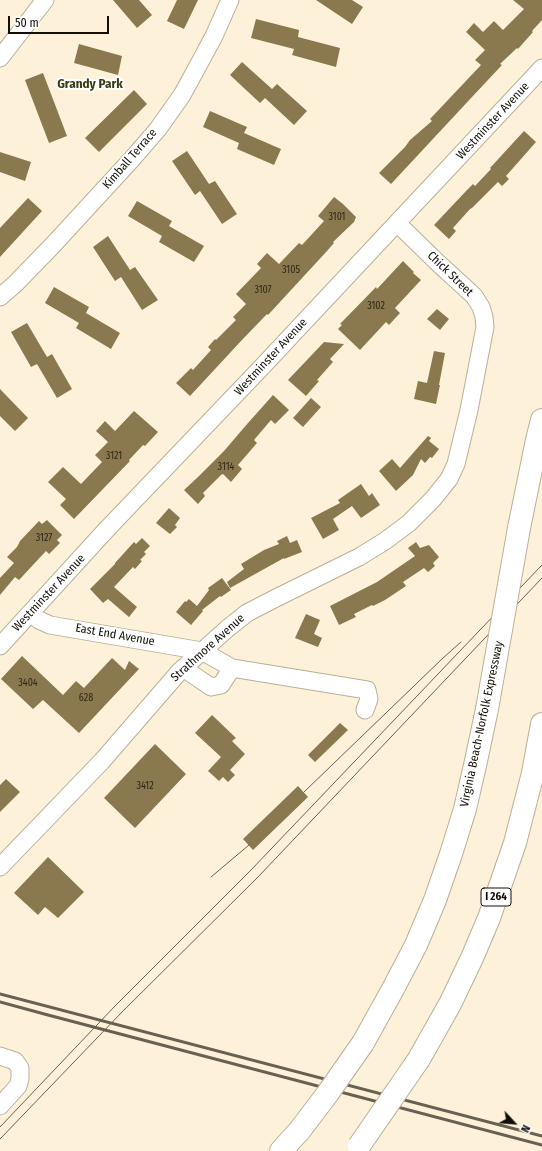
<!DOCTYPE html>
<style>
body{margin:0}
#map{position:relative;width:542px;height:1151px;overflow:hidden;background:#fdf2d9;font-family:"Fira Sans Condensed",sans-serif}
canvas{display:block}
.north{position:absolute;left:494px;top:1103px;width:40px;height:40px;-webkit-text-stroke:3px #fff;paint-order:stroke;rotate:116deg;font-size:11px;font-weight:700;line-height:16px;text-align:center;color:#120e06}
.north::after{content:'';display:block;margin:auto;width:14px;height:18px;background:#120e06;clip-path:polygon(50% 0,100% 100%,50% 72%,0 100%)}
.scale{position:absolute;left:8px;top:16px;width:101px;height:18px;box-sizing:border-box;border:2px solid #120e06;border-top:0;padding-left:5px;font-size:12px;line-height:14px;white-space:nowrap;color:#120e06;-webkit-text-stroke:3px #fff;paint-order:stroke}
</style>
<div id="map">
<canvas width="542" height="1151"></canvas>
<div class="north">N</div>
<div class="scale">50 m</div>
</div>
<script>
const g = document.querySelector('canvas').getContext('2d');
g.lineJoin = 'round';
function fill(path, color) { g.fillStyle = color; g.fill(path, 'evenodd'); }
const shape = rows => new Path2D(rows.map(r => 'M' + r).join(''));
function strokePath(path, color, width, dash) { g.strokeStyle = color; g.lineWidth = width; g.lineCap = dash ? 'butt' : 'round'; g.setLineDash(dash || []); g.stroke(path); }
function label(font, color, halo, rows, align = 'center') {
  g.font = font + ' "Fira Sans Condensed",sans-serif'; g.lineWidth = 4; g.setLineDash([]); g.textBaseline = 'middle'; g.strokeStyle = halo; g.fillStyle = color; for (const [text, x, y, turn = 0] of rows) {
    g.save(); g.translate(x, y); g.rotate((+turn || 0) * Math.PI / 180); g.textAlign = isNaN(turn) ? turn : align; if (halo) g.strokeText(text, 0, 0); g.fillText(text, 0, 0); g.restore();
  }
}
const building = shape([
 [113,0,139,0,152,15,137,28],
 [177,0,198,0,184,29,167,21],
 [316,0,352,0,363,7,352,24],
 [513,0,542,0,542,20,532,31,533,32,518,49,517,48,500,64,502,65,472,97,391,184,379,173,405,147,410,140,432,121,430,119,481,65,475,60,485,50,466,32,474,23,483,32,494,21,503,30,524,9],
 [256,19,299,30,298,37,340,48,336,67,292,55,294,49,251,38],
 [79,44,122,56,118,75,74,63],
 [242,62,272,89,277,84,307,111,294,125,265,98,260,103,230,75],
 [43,73,67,136,49,143,25,80],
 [134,90,147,104,99,152,85,138],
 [210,111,247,127,244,133,281,149,274,165,237,149,239,143,203,127],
 [524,131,536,142,506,176,509,179,502,186,498,182,472,208,470,209,453,228,456,231,449,239,434,225,467,190,473,184,475,186,491,169,490,168],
 [187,151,209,184,215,181,237,214,222,224,200,191,195,195,172,161],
 [0,152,31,162,25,181,0,172],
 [334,197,343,204,356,217,354,222,333,242,334,243,327,251,268,315,267,314,241,341,190,396,176,383,191,368,193,370,211,350,208,347,215,339,216,340,236,320,233,317,246,304,236,294,261,268,257,264,267,253,279,264,299,243,302,245,324,221,318,216],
 [28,198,42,211,0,257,0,228],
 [137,201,172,221,169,226,204,246,194,262,159,242,162,236,128,216],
 [108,236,130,270,135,267,158,300,142,310,121,277,115,281,93,247],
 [403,261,414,272,413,273,421,280,395,308,400,313,389,325,386,322,360,350,338,329,342,325,340,324,376,287,377,289],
 [54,287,89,307,86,313,120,333,111,349,76,328,79,323,45,303],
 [437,309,449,319,440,330,427,319],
 [27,323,47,357,52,354,72,389,57,398,37,364,31,367,11,332],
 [324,342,344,344,330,359,333,362,317,380,319,381,306,396,288,380],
 [434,351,445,353,439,385,440,385,436,404,414,399,418,381,427,383],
 [0,389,28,418,15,431,0,416],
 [273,395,289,410,275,424,271,420,254,440,257,443,238,465,242,469,231,482,223,474,221,475,203,493,205,496,198,504,184,490,198,477,224,451,248,423],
 [311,398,321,407,303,427,293,418],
 [134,411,158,432,145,446,143,445,129,460,130,461,74,519,60,505,66,499,48,482,63,467,81,484,102,462,95,455,108,442,96,431,105,421,115,431],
 [428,436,431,438,429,441,439,449,432,458,430,457,425,463,421,459,413,475,396,491,379,471,392,459,400,468],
 [361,484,369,496,372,493,380,505,361,518,352,506,333,519,339,530,323,539,311,518,340,503,338,500],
 [169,508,180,518,175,525,177,527,170,534,156,523],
 [47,520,62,535,57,540,60,543,49,554,46,551,19,580,15,577,0,595,0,578,14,563,7,557,17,547,20,541,39,521,42,524],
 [287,536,290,543,297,540,302,552,284,559,284,558,230,588,227,582,244,569,241,564,264,550,279,544,277,541],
 [142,538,150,546,144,552,146,554,140,560,142,561,135,569,133,567,114,587,137,607,129,617,108,599,103,603,90,589,115,564,115,563,134,542,136,544],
 [416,542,420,548,429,545,439,557,433,563,435,566,428,572,424,568,403,582,406,586,385,600,373,606,372,605,354,614,356,617,339,625,330,606,377,582,415,556,408,548],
 [222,578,231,590,221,597,220,596,202,610,203,611,191,625,176,612,185,601,186,602,189,599,197,606,209,590,208,588],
 [306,614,320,620,314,634,322,638,318,647,295,638],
 [22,656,63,695,76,681,84,688,112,658,125,670,129,661,139,669,79,733,43,700,33,709,1,679],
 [212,715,236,738,232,741,245,754,230,770,235,775,228,782,223,777,219,781,208,771,221,757,195,733],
 [340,723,348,730,315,762,308,755],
 [155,744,186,774,135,828,104,798],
 [6,779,20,792,0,812,0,785],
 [298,786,308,797,253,850,243,839],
 [48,857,84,892,58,918,45,907,38,915,14,893]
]);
const minor = shape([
 [0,58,45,0],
 [0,297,15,284,52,246,132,159,158,129,182,95,193,75,214,36,230,0],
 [30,613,39,620,50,625,202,651,232,668,367,690,369,699,365,710],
 [0,646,107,529,260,369,542,68],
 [183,668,211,687,221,685,232,668],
 [0,867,102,761,180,671,228,628,247,613,276,598,359,557,385,541,409,523,433,499,449,479,456,464,469,410,485,327,484,317,481,307,474,296,438,263,397,223],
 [0,1056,15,1061,20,1068,20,1079,18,1086,0,1106]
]);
const highway = shape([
 [519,528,537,440,542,420],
 [363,1043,393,989,416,945,435,900,451,854,465,809,476,761,487,709],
 [419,1059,450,1004,472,958,489,918,515,843,533,773,542,724],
 [281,1151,300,1130]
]);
const tram = shape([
 [304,792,443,658,461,642],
 [211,877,249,845],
 [0,1127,115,1006,251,870,542,565],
 [0,1139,122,1012,258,877,542,578]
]);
const rail = shape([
 [0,994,542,1136],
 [0,1002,48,1015,542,1145]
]);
const highwayBridge = shape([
 [487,709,519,528],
 [300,1130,328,1093,363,1043],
 [359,1146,419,1059]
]);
const numberNames = [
 ["3101",337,217],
 ["3105",291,270],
 ["3107",263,290],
 ["3102",376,306],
 ["3121",114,456],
 ["3114",226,467],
 ["3127",44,538],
 ["3404",28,683],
 ["628",86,698],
 ["3412",145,786]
];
const shields = [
 [496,897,30]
];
const shieldNames = [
 ["I 264",496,897]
];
const streetNames = [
 ["Westminster Avenue",493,121,-47],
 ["Kimball Terrace",130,159,-49],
 ["Chick Street",450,274,44],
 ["Westminster Avenue",271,357,-47],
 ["Westminster Avenue",49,593,-47],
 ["East End Avenue",115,635,10],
 ["Strathmore Avenue",208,648,-42],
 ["Virginia Beach-Norfolk Expressway",482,724,-78]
];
const neighbourhoodNames = [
 ["Grandy Park",90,84]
];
fill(building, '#8a784f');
strokePath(minor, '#b9af98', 19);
strokePath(highway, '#b9af98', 24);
strokePath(minor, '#fff', 17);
strokePath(highway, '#fff', 22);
strokePath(tram, '#686153', 1);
strokePath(rail, '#686153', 3);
strokePath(highwayBridge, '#b9af98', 24, []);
strokePath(highwayBridge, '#fff', 22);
label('10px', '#302818', null, numberNames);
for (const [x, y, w] of shields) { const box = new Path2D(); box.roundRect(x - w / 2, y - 9, w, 18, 3); g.fillStyle = '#fff'; g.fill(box); strokePath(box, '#120e06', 1); }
label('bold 11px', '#120e06', null, shieldNames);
label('12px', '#120e06', '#fff', streetNames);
label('bold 13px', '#3a3d14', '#fff', neighbourhoodNames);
</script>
